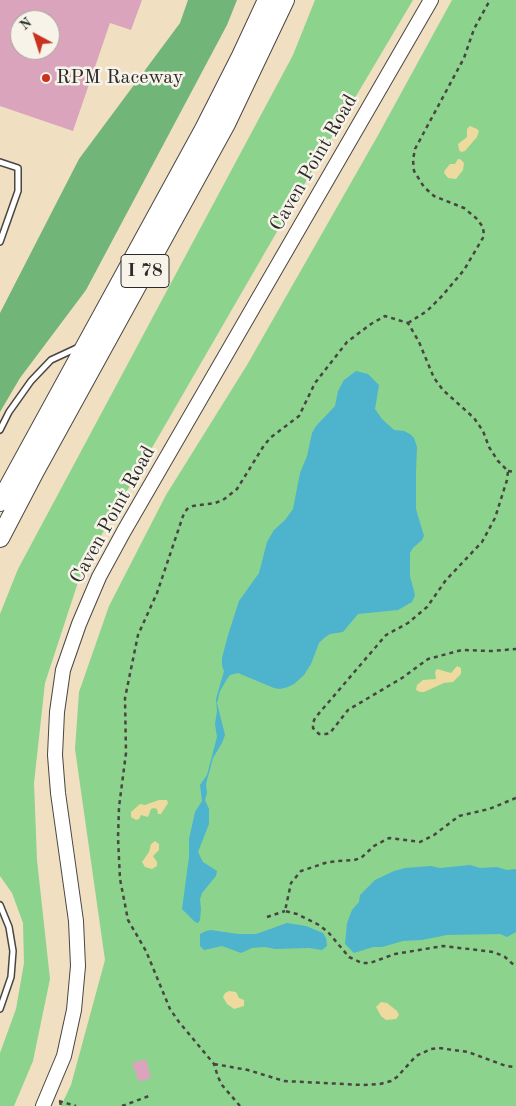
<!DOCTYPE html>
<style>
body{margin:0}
#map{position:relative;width:516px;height:1106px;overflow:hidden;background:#f0dfc1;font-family:"Old Standard TT",serif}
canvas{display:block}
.north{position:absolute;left:10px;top:10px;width:50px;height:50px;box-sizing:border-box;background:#f7f3e8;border:1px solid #a5a39c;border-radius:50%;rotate:320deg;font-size:14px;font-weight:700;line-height:20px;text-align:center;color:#2b2b2b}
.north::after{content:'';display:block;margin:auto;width:18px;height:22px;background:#c8321e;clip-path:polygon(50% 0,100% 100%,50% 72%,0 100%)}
</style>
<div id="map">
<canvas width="516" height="1106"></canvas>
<div class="north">N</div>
</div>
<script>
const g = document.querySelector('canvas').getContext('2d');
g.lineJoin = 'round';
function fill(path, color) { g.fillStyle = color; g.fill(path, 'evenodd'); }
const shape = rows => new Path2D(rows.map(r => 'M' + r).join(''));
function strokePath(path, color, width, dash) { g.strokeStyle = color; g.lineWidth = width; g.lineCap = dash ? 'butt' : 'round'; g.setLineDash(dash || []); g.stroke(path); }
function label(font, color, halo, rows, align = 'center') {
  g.font = font + ' "Old Standard TT",serif'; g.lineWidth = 5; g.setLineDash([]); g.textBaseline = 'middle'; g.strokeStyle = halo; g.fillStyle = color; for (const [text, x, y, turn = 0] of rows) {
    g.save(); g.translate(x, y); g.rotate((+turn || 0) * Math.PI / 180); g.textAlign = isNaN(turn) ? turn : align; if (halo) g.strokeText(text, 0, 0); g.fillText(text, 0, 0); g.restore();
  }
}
const green = shape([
 [315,0,413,0,330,140,83,567,45,683,34,783,37,860,50,979,33,1061,14,1106,0,1106,0,1053,16,1009,24,963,23,923,12,893,0,876,0,614,18,569,293,55],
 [452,0,516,0,516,1106,61,1106,71,1085,105,960,75,749,79,692,109,606,166,495,247,365,377,137]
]);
const forest = shape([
 [188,0,237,0,227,25,86,290,20,378,0,412,0,313,79,159,180,23]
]);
const sand = shape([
 [470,126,477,129,479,131,477,137,465,151,461,152,459,150,458,144,467,137,467,129],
 [458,159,460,159,464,163,463,170,456,179,448,178,444,173,445,170,450,164,455,164],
 [457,666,461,668,461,674,453,682,444,683,424,692,420,692,416,690,417,685,423,680,436,679,435,672,437,669,451,673],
 [159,800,167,800,168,803,161,814,158,814,157,809,154,808,151,809,148,817,141,815,139,819,136,820,131,817,131,812,140,804,145,805],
 [155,841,159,844,159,850,153,856,157,862,157,866,152,869,145,867,142,862,149,852,151,844],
 [229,991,236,992,239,998,244,1000,244,1006,234,1009,227,1004,223,997,225,993],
 [381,1002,387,1003,397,1011,399,1015,396,1019,386,1020,381,1016,376,1007]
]);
const water = shape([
 [356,371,368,374,379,385,375,409,382,419,394,430,404,431,410,434,414,438,417,447,416,472,416,509,424,536,422,540,413,548,410,553,410,576,415,595,412,602,398,610,358,614,343,632,330,634,324,638,319,643,311,664,304,675,294,684,288,687,280,689,274,688,238,673,230,675,227,679,220,691,217,703,225,735,222,743,213,758,206,784,207,793,205,800,209,809,209,824,198,852,203,862,217,871,216,876,202,893,200,899,201,909,200,920,198,923,195,922,182,909,189,857,189,839,195,812,202,801,200,785,207,775,217,737,215,724,217,711,216,699,224,671,222,666,222,658,228,635,239,601,259,573,267,542,274,530,285,520,293,509,300,473,307,456,312,433,316,426,335,406,338,391,344,380],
 [470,865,480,868,497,867,507,870,516,869,516,932,507,937,500,934,447,935,422,940,403,941,382,947,373,947,354,953,345,944,347,923,352,910,359,902,360,895,375,880,394,871,405,868,431,866,440,868],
 [287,923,306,926,323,933,326,938,327,946,322,950,309,948,275,949,265,947,252,948,241,953,222,946,204,950,200,946,200,934,206,931,211,930,238,934,256,934]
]);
const building = shape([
 [0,0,142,0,131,30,110,23,73,131,0,106],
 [20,20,50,20,50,50,20,50],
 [146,1059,151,1078,139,1082,132,1063]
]);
const path = shape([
 [408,323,427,311,442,296,464,270,484,236,483,227,476,218,464,208,434,196,424,187,414,171,413,160,415,149,464,58,474,29,490,0],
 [508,471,516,472],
 [516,798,489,809,459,816,434,835,420,842,389,838,374,846,361,858,354,860,337,861,325,863,301,871,291,883,285,911,297,914,319,925,328,932,349,957,362,963,370,963,395,954,443,946,494,952,505,957,516,967],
 [267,917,285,911],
 [214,1064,248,1070,284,1081,363,1085,380,1084,391,1081,397,1077,416,1056,431,1049,439,1048,468,1052,506,1066,516,1067],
 [59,1101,76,1106],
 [60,1101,61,1106],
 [122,1106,149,1096],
 [240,1106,222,1085,218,1077,214,1064,179,1022,170,1009,146,951,128,920,120,879,118,838,119,807,126,753,125,698,138,635,157,593,183,516,187,509,193,506,215,503,223,500,237,489,263,447,270,438,299,416,315,383,347,342,371,324,385,316,408,323,419,342,434,378,443,390,474,418,483,431,489,447,498,461,508,471,507,480,495,518,482,542,446,580,427,607,408,623,386,635,315,718,313,723,313,728,319,734,326,734,330,733,348,710,402,678,428,659,462,650,492,651,516,649]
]);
const lane = shape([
 [0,162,18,168,18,191,0,242],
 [0,430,9,412,31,381,51,360,79,347],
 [0,905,9,927,13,951,11,977,0,1009]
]);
const secondary = shape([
 [43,1106,64,1056,74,1010,78,966,76,921,58,793,55,755,57,712,63,670,79,624,99,577,124,531,431,0]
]);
const highway = shape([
 [0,502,204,129,241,56,267,0],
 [0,538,35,471,226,124,285,0]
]);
const markers = [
 [46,78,5,"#c8321e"]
];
const shields = [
 [145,271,48]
];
const shieldNames = [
 ["I 78",145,271]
];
const poiNames = [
 ["RPM Raceway",56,78]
];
const streetNames = [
 ["Caven Point Road",314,163,-60],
 ["Caven Point Road",113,515,-61]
];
fill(green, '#8cd38d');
fill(forest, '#71b578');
fill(sand, '#eeda9e');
fill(water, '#4eb3cd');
fill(building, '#dba4bd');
strokePath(lane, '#494642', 8);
strokePath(secondary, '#494642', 16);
strokePath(highway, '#494642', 20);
strokePath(path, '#494642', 2.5, [4, 4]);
strokePath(lane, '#fff', 5);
strokePath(secondary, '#fff', 14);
strokePath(highway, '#fff', 18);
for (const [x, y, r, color] of markers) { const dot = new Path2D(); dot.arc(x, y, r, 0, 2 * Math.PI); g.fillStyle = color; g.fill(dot); strokePath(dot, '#f7f3e8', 2); }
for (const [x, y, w] of shields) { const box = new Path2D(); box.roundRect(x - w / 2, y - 16.5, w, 33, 4); g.fillStyle = '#f7f3e8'; g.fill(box); strokePath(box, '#2b2b2b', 1); }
label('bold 19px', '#2b2b2b', null, shieldNames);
label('20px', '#2b2b2b', '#f7f3e8', poiNames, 'left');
label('20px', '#2b2b2b', '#f7f3e8', streetNames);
</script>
